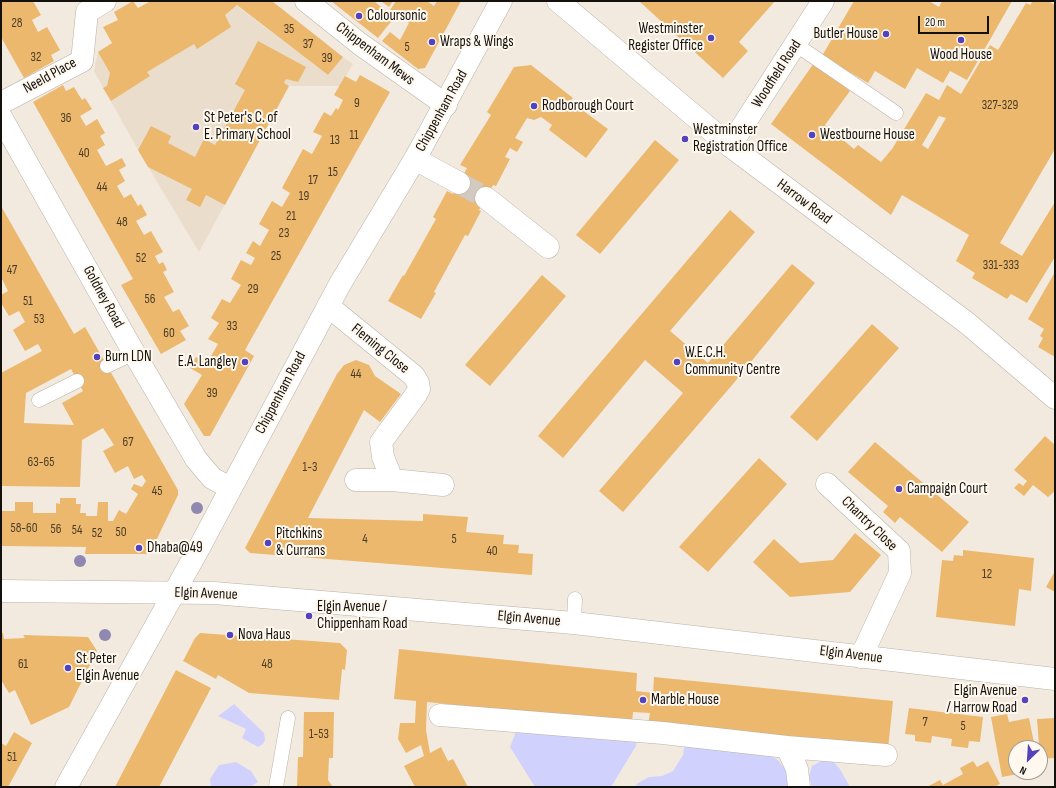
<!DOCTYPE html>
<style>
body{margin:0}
#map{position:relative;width:1056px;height:788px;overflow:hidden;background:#f3eadf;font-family:"Sofia Sans Condensed",sans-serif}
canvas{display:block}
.frame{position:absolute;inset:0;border:2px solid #14110d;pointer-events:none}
.north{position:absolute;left:1008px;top:740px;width:40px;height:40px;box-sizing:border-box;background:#fff8ef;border:1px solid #a19c95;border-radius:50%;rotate:205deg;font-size:11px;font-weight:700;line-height:16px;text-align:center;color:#14110d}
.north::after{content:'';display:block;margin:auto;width:14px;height:18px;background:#5342ba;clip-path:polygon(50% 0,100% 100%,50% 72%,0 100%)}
.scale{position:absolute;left:918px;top:16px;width:71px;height:18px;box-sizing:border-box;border:2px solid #14110d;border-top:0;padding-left:5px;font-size:12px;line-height:14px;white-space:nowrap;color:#14110d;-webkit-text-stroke:3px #fff8ef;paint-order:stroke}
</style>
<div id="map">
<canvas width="1056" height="788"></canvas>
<div class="frame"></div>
<div class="north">N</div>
<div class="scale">20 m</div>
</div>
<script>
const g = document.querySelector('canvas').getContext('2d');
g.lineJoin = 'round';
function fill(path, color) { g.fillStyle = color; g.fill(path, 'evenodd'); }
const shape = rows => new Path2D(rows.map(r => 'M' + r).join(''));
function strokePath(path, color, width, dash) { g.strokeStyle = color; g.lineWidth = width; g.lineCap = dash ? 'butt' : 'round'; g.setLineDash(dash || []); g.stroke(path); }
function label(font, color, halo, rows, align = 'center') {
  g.font = font + ' "Sofia Sans Condensed",sans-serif'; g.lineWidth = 4; g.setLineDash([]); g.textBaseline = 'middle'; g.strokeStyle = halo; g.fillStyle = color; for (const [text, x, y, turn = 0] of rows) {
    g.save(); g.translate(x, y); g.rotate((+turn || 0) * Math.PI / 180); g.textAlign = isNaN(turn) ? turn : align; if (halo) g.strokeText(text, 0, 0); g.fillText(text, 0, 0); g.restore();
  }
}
const built = shape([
 [189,1,231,1,328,75,343,57,353,64,340,86,289,86,199,252,138,150,94,71,98,52]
]);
const green = shape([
 [234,704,264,733,265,740,263,744,258,747,242,738,246,729,218,716],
 [519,724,637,735,636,746,611,787,535,787,510,747],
 [685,741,760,749,778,760,788,773,791,787,635,787,638,783,649,777,662,776,673,771,683,755],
 [825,759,833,761,840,769,850,787,812,787,809,776,812,766],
 [236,762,251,771,258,782,250,787,211,787,210,779,219,765]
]);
const building = shape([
 [1,1,33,1,41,15,32,20,38,32,47,27,60,50,51,55,54,61,24,78,1,37],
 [133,1,138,8,151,1,272,1,343,57,328,75,237,5,225,15,231,27,197,49,194,44,147,72,150,76,111,101,103,88,107,86,110,73,98,52,112,43,103,27,118,20,114,12],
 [331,1,374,1,394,18,378,38],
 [381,1,393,1,389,7],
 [396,1,427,1,434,6,437,1,461,1,425,68,418,69,382,41,390,32,400,40,409,23,390,10],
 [639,1,710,2,775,1,739,42,748,51,723,78],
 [854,1,929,1,939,7,942,1,1012,1,967,80,950,71,943,83,917,68,905,89,875,71,868,83,822,56],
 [1033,1,1048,1,1055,5,1055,149,1000,243,1022,256,1055,202,1055,257,1027,303,1011,294,1007,299,972,278,975,273,956,261,969,235,902,195,891,215,771,124,814,63,850,91,825,125,854,149,858,145,881,162,892,149,926,93,939,100,947,85,961,94,990,45,998,50,1026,3,1030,5],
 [939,116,946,118,928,149,922,145],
 [258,41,306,67,298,82,286,79,284,83,289,86,225,205,206,195,200,207,186,200,192,189,148,167,138,150,151,126,171,136,168,143,195,157,204,139,215,145,245,90,235,84],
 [531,65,573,98,570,101,608,129,586,158,549,130,552,125,541,117,534,120,527,118,515,138,523,142,517,152,510,148,505,157,510,159,496,186,493,185,479,210,481,211,468,236,465,235,434,292,436,293,421,319,388,301,403,275,404,276,436,219,433,217,447,191,453,194,467,168,460,165,491,115,487,112,514,67],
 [360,75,390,92,245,350,254,356,210,436,204,436,184,404,202,375,190,368,196,357,207,363,218,344,208,339,219,323,211,318,222,299,230,303,241,285,231,279,241,260,251,265,255,258,246,253,253,241,260,246,269,230,259,224,272,201,282,207,290,193,282,188,303,149,312,154,322,136,313,132,324,112,331,116,336,108,338,110,343,100,334,95,345,76,356,82],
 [63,85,66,91,74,87,82,100,85,98,92,109,80,116,86,126,97,119,105,133,100,136,105,145,97,150,106,166,122,158,126,166,119,170,125,181,117,186,124,198,131,194,138,206,141,204,147,215,136,221,144,235,151,231,163,252,155,256,159,264,163,262,167,270,163,272,174,292,164,297,173,312,179,309,189,326,180,331,186,340,161,354,121,285,133,279,33,102],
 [655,140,679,160,600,254,576,235],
 [1,206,74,334,85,327,178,490,178,495,154,545,150,552,146,554,85,554,86,547,1,546,1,511,15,511,15,502,33,502,33,513,56,513,56,503,60,504,60,498,76,498,76,504,81,504,80,513,86,513,86,516,97,516,98,502,108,502,108,521,113,521,119,510,126,514,138,494,131,489,134,484,142,487,146,481,142,475,134,479,128,466,115,473,103,451,114,445,103,428,82,440,80,487,1,486,1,373,42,351,38,344,25,351,13,330,25,322,19,311,9,316,1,303,1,295,8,291,1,277],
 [71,369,83,391,62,403,74,425,24,423,26,393],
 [730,210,755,232,670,331,708,363,792,264,815,283,733,384,623,512,599,491,683,393,645,360,563,458,538,436],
 [1055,272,1055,357,1038,347,1043,338,1040,336,1044,329,1028,319],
 [542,275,566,296,490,386,465,365],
 [872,324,899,348,817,441,790,417],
 [356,360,369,365,375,376,401,394,380,422,364,410,308,518,423,521,423,514,468,517,466,532,504,535,503,544,519,545,518,553,533,554,532,575,250,553,245,548,337,374,344,365],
 [1045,436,1055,445,1055,491,1048,497,1033,485,1024,496,1014,488,1019,483,1023,486,1027,481,1014,470],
 [875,442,969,522,942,552,900,517,895,523,883,512,888,506,848,472],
 [759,458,787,484,708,572,679,547],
 [855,533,881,555,850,592,790,597,753,562,774,539,800,563,833,560],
 [963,550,1034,558,1031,591,1019,589,1015,626,936,617,942,560,953,561,954,555,963,556],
 [1055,571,1055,592,1046,587],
 [1,633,3,633,4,639,25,638,23,635,88,637,97,651,69,707,31,725,15,690,9,693,1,680],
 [200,633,340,643,347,650,345,670,342,669,339,700,249,693,218,675,216,679,183,661,195,638],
 [399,649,637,673,636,691,653,693,654,677,893,701,888,749,648,725,650,713,633,712,632,723,427,702,426,730,430,753,441,747,448,761,453,759,468,787,415,787,404,766,424,756,421,745,406,753,398,739,400,723,415,723,416,701,394,699],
 [176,670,211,688,159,787,115,787],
 [909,708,983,717,980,742,969,741,968,748,951,746,952,739,932,736,931,743,915,741,915,735,905,734],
 [304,712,334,712,333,758,329,758,328,780,333,787,297,786,298,757,303,757],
 [1007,714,1009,722,1029,718,1035,748,1016,748,1016,772,1018,774,1002,777,991,717],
 [1055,718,1055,758,1040,759,1037,719],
 [14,732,32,743,8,787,1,787,1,743,6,746],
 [973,761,977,767,988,761,1000,784,994,787,927,787,940,780,943,785,963,774,960,768]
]);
const streetTunnel = shape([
 [459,183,486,198]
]);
const lane = shape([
 [795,44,896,113],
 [107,366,134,353],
 [39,400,77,381],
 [574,623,575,599],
 [276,787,288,718]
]);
const street = shape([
 [306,1,360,44,446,105],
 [1,103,82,61,87,12,105,1],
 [1,117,134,353,196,459,212,478,230,488],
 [730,146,823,1],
 [415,159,459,183],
 [486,198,548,247],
 [328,306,414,376,418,383,419,389,415,396,381,442,383,457,392,480],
 [356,480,392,480,443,485],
 [827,484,899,551,900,573,861,657],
 [440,715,663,733,787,747,797,769,799,787],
 [787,747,886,755]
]);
const secondary = shape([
 [1,591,214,593,574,623,1055,679],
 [66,787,199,548,340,284,415,159,501,1]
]);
const primary = shape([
 [558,1,730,146,967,323,1055,398]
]);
const trees = [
 [197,508],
 [80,561],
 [105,635]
];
const markers = [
 [359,16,4,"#5342ba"],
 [886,34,4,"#5342ba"],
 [711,38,4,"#5342ba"],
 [961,40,4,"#5342ba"],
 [432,42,4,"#5342ba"],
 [534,106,4,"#5342ba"],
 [196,127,4,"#5342ba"],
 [812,135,4,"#5342ba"],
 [685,139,4,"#5342ba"],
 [97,357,4,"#5342ba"],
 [245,362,4,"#5342ba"],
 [677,362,4,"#5342ba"],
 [899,489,4,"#5342ba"],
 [268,543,4,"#5342ba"],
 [139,548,4,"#5342ba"],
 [309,616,4,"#5342ba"],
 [230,635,4,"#5342ba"],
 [68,668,4,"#5342ba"],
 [643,700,4,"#5342ba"],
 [1025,700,4,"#5342ba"]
];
const numberNames = [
 ["28",17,24],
 ["35",289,30],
 ["37",308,45],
 ["5",407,48],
 ["32",36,58],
 ["39",327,59],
 ["9",357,104],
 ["327-329",1000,106],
 ["36",66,119],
 ["11",354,136],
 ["13",335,141],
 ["40",84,154],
 ["15",333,173],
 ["17",313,181],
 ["44",102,188],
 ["19",304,197],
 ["21",291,217],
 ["48",122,223],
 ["23",284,234],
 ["25",276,257],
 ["52",141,259],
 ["331-333",1001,266],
 ["47",12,271],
 ["29",253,290],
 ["56",150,300],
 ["51",28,302],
 ["53",39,320],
 ["33",232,327],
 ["60",169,334],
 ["44",356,375],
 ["39",212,394],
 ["67",128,443],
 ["63-65",41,463],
 ["1-3",310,468],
 ["45",157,492],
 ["58-60",24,529],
 ["56",56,530],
 ["54",77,531],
 ["50",121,533],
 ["52",97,534],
 ["4",365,540],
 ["5",454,540],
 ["40",492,552],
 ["12",987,575],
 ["61",23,665],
 ["48",267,665],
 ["7",925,723],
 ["5",963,727],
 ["1-53",319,735],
 ["51",12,758]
];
const poiNames = [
 ["Coloursonic",367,16],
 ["Westminster",703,29,"right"],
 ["Register Office",703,46,"right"],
 ["Butler House",878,34,"right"],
 ["Wraps & Wings",440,42],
 ["Wood House",961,55,"center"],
 ["Rodborough Court",542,106],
 ["St Peter's C. of",204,118],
 ["E. Primary School",204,135],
 ["Westminster",693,130],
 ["Registration Office",693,147],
 ["Westbourne House",820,135],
 ["W.E.C.H.",685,353],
 ["Community Centre",685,370],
 ["Burn LDN",105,357],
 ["E.A. Langley",237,362,"right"],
 ["Campaign Court",907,489],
 ["Pitchkins",276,534],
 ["& Currans",276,551],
 ["Dhaba@49",147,548],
 ["Elgin Avenue /",317,607],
 ["Chippenham Road",317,624],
 ["Nova Haus",238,635],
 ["St Peter",76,659],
 ["Elgin Avenue",76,676],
 ["Elgin Avenue",1017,691,"right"],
 ["/ Harrow Road",1017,708,"right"],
 ["Marble House",651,700]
];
const streetNames = [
 ["Chippenham Mews",375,54,37],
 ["Woodfield Road",777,74,-57],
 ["Neeld Place",50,76,-29],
 ["Chippenham Road",442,111,-61],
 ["Harrow Road",804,202,37],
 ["Goldney Road",103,297,61],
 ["Fleming Close",380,349,39],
 ["Chippenham Road",281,393,-62],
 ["Chantry Close",869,524,44],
 ["Elgin Avenue",206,594,2],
 ["Elgin Avenue",529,619,5],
 ["Elgin Avenue",851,655,7]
];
fill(built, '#eaddcb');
fill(green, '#d0d2fd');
fill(building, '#ebb86e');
strokePath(streetTunnel, '#d2c9c0', 22, [22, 11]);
strokePath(lane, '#bab2a8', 15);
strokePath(street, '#bab2a8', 23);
strokePath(secondary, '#bab2a8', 23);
strokePath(primary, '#bab2a8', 23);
strokePath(lane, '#fff', 14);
strokePath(street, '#fff', 22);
strokePath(secondary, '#fff', 22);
strokePath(primary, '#fff', 22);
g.fillStyle = '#9188b2';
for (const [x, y] of trees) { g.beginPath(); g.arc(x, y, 6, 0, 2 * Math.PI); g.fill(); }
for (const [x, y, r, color] of markers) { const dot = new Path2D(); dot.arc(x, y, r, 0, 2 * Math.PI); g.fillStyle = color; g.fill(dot); strokePath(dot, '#fff8ef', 1.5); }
label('13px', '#4a3b25', null, numberNames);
label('15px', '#14110d', '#fff8ef', poiNames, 'left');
label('15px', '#14110d', '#fff8ef', streetNames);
</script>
